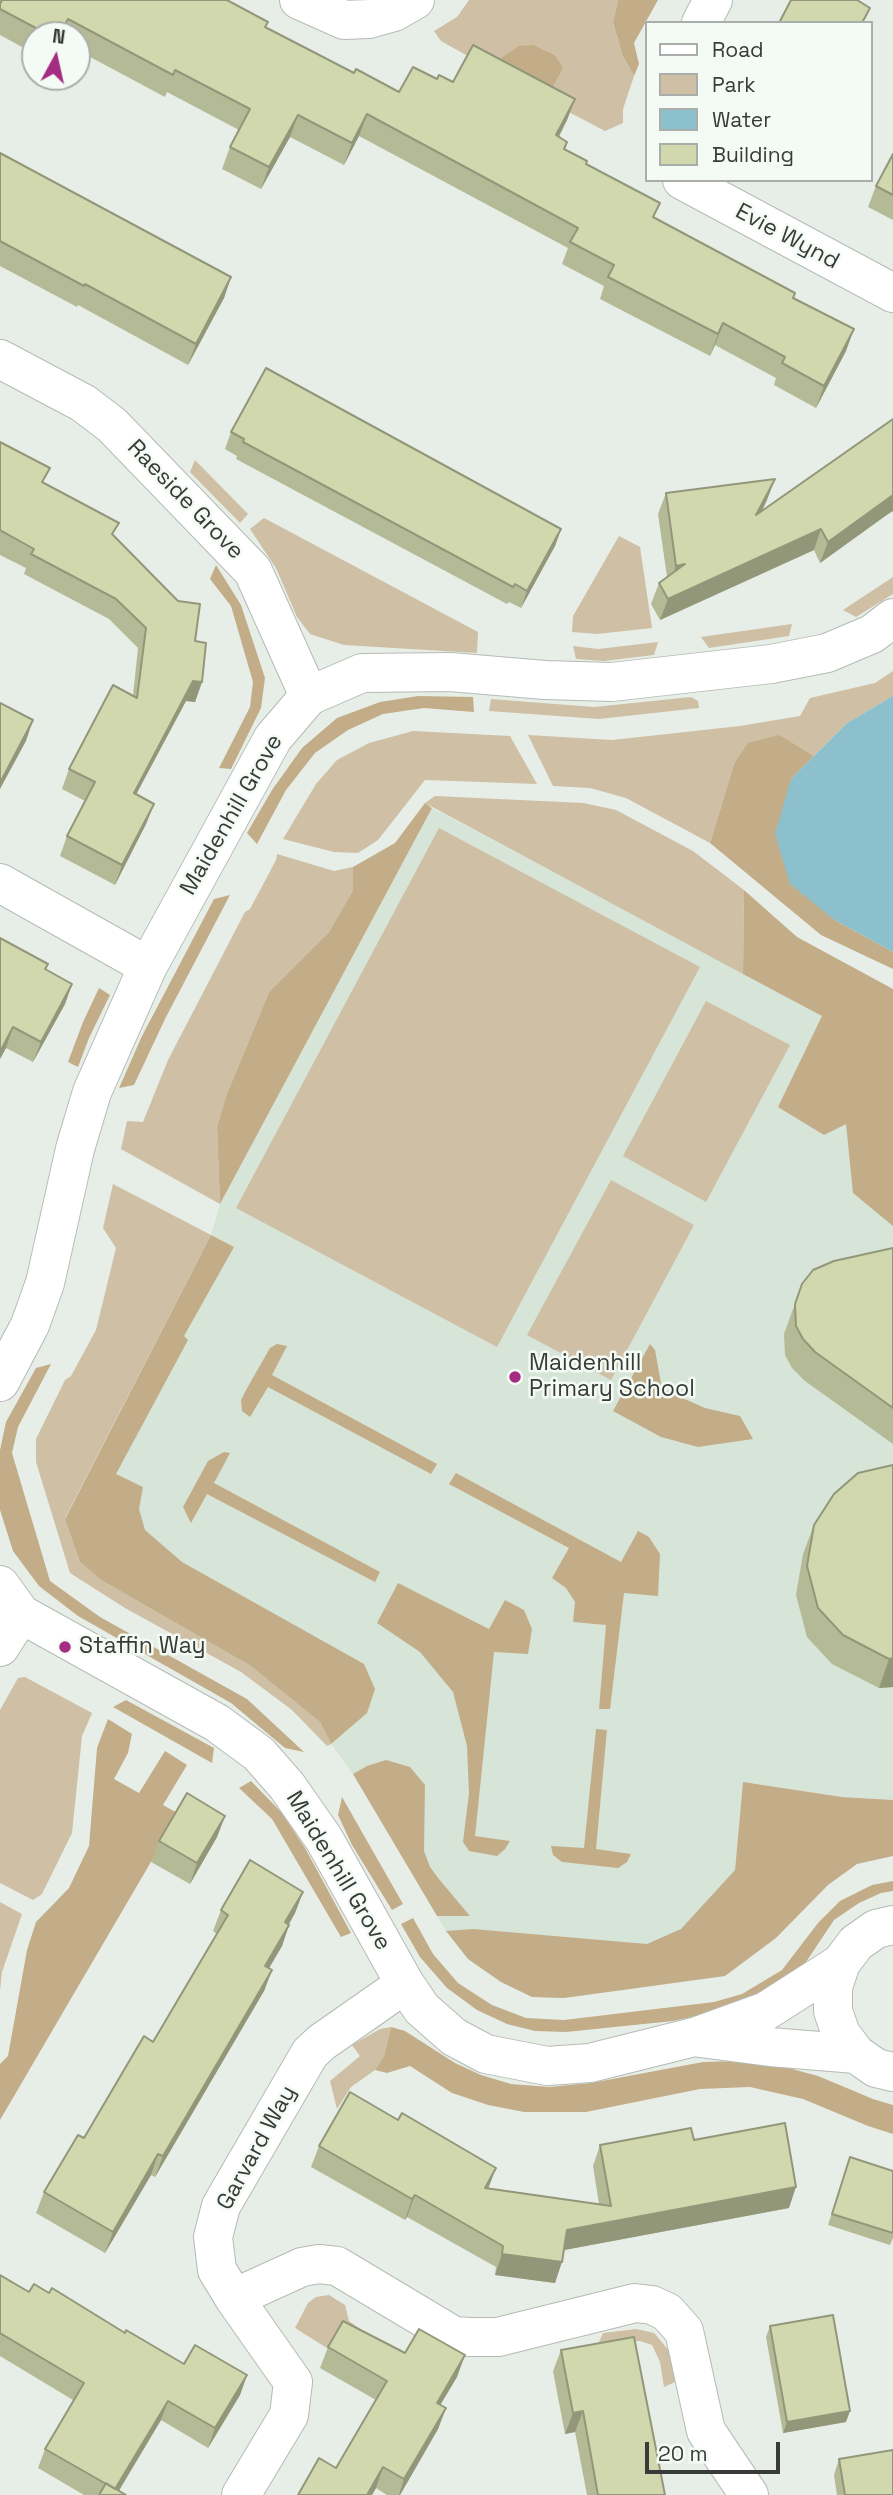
<!DOCTYPE html>
<style>
body{margin:0}
#map{position:relative;width:893px;height:2495px;overflow:hidden;background:#e7eee7;font-family:"Space Grotesk",sans-serif}
canvas{display:block}
.legend{position:absolute;left:645px;top:21px;width:228px;height:161px;box-sizing:border-box;background:#f4fbf5;border:2px solid #a9aeaa;margin:0;padding:9px 12px;list-style:none;font-size:21px;color:#393b39}
.legend li{display:flex;align-items:center;gap:14px;height:35px}
.legend b{width:35px;border:2px solid #a9aeaa}
.north{position:absolute;left:21px;top:21px;width:70px;height:70px;box-sizing:border-box;background:#f4fbf5;border:2px solid #a9aeaa;border-radius:50%;rotate:8deg;font-size:19px;font-weight:700;line-height:28px;text-align:center;color:#393b39}
.north::after{content:'';display:block;margin:auto;width:24px;height:32px;background:#a42c83;clip-path:polygon(50% 0,100% 100%,50% 72%,0 100%)}
.scale{position:absolute;left:645px;top:2442px;width:135px;height:32px;box-sizing:border-box;border:4px solid #393b39;border-top:0;padding-left:9px;font-size:21px;line-height:24px;white-space:nowrap;color:#393b39;-webkit-text-stroke:5px #f4fbf5;paint-order:stroke}
</style>
<div id="map">
<canvas width="893" height="2495"></canvas>
<ul class="legend">
<li><b style="height:9px;background:#fff"></b>Road</li>
<li><b style="height:19px;background:#cebfa5"></b>Park</li>
<li><b style="height:19px;background:#8cc0cc"></b>Water</li>
<li><b style="height:19px;background:#d2d8ae"></b>Building</li>
</ul>
<div class="north">N</div>
<div class="scale">20 m</div>
</div>
<script>
const g = document.querySelector('canvas').getContext('2d');
g.lineJoin = 'round';
function fill(path, color) { g.fillStyle = color; g.fill(path, 'evenodd'); }
const shape = rows => new Path2D(rows.map(r => 'M' + r).join(''));
function strokePath(path, color, width, dash) { g.strokeStyle = color; g.lineWidth = width; g.lineCap = dash ? 'butt' : 'round'; g.setLineDash(dash || []); g.stroke(path); }
function label(font, color, halo, rows, align = 'center') {
  g.font = font + ' "Space Grotesk",sans-serif'; g.lineWidth = 5; g.setLineDash([]); g.textBaseline = 'middle'; g.strokeStyle = halo; g.fillStyle = color; for (const [text, x, y, turn = 0] of rows) {
    g.save(); g.translate(x, y); g.rotate((+turn || 0) * Math.PI / 180); g.textAlign = isNaN(turn) ? turn : align; if (halo) g.strokeText(text, 0, 0); g.fillText(text, 0, 0); g.restore();
  }
}
const built = shape([
 [432,808,893,1052,893,1800,842,1797,743,1782,725,1976,564,1998,532,1997,501,1982,468,1959,446,1931,353,1774,331,1744,320,1722,80,1562,211,1235,220,1204]
]);
const green = shape([
 [469,0,618,0,613,24,622,54,634,76,623,109,623,123,605,131,546,100,562,68,555,55,534,45,491,69,441,41,434,31,457,17],
 [195,460,248,514,240,523,190,472],
 [264,518,478,632,477,653,344,645,310,634,297,617,276,568,250,529],
 [619,536,640,547,652,628,597,634,572,632,573,616],
 [893,577,893,594,856,617,843,610],
 [792,624,789,636,709,648,701,637],
 [658,642,654,655,604,661,576,659,573,646,598,649],
 [893,671,893,696,847,723,814,756,779,736,734,764,710,843,626,798,590,788,553,786,528,735,612,740,740,726,800,716,810,698,875,683],
 [691,697,698,701,699,708,599,719,489,711,491,699,594,707],
 [413,731,510,736,537,784,425,780,378,840,358,853,334,852,283,839,316,784,337,760,369,743],
 [435,796,583,803,616,810,693,851,744,890,743,974,425,803],
 [439,828,700,967,497,1347,236,1208],
 [277,854,334,871,353,867,353,890,329,932,269,992,226,1096,217,1127,220,1204,121,1149,127,1121,143,1122,168,1060,245,912,250,909,276,860],
 [706,1001,790,1045,706,1202,623,1156],
 [611,1180,694,1225,611,1380,527,1335],
 [113,1184,211,1235,65,1518,80,1562,101,1580,251,1666,320,1722,331,1744,327,1746,292,1710,241,1672,125,1608,70,1573,36,1462,36,1439,65,1380,71,1376,96,1330,116,1248,103,1228],
 [25,1677,92,1713,82,1736,72,1833,42,1894,33,1900,0,1883,0,1710,18,1678],
 [0,1902,22,1914,2,1972,0,1991],
 [391,2027,384,2056,375,2070,351,2087,337,2109,330,2081,360,2056,352,2045,380,2029],
 [329,2295,345,2305,349,2321,363,2331,346,2360,295,2328,308,2303,316,2297],
 [636,2329,654,2333,671,2353,675,2382,664,2387,660,2362,652,2345,640,2341,599,2342,603,2333]
]);
const forest = shape([
 [618,0,658,0,634,43,639,64,634,76,622,54,613,23],
 [534,45,555,55,563,68,550,92,495,62,519,46],
 [216,565,241,605,265,678,261,708,231,769,219,768,250,707,253,682,231,606,210,579],
 [418,696,473,697,474,712,424,708,383,714,348,730,315,753,286,790,257,844,247,833,272,790,302,748,337,718,380,702],
 [779,735,814,756,791,779,833,919,893,952,893,969,821,935,710,843,734,764,748,743],
 [425,803,432,808,220,1204,217,1127,226,1096,269,992,329,932,353,890,353,867,395,843],
 [744,890,797,937,893,989,893,1226,853,1193,846,1124,824,1135,778,1107,822,1016,743,974],
 [230,895,166,1017,134,1085,119,1088,142,1036,214,899],
 [99,988,110,995,89,1038,78,1067,68,1062,83,1022],
 [211,1235,234,1247,184,1336,188,1340,116,1474,143,1487,139,1509,145,1530,182,1562,364,1664,375,1689,367,1713,331,1744,320,1722,251,1666,101,1580,80,1562,65,1519],
 [277,1344,287,1346,272,1375,437,1464,431,1474,268,1387,250,1417,242,1411,241,1400,246,1390,270,1348],
 [650,1344,655,1350,662,1389,705,1408,740,1416,753,1439,698,1447,661,1437,613,1411],
 [51,1364,18,1427,12,1453,50,1581,100,1617,247,1699,304,1752,285,1748,231,1703,78,1616,39,1586,13,1551,0,1510,0,1450,6,1422,36,1368],
 [224,1452,230,1453,214,1483,380,1572,375,1582,207,1494,191,1523,183,1507,208,1461],
 [456,1473,621,1562,638,1531,649,1537,660,1554,658,1596,624,1593,610,1709,599,1709,606,1625,573,1622,575,1602,566,1588,552,1578,569,1548,449,1484],
 [398,1583,489,1629,505,1600,524,1610,532,1629,528,1654,494,1652,475,1836,510,1841,505,1849,497,1856,469,1851,463,1842,469,1793,467,1746,453,1692,420,1652,377,1623],
 [126,1700,214,1748,212,1763,113,1707],
 [108,1719,132,1734,128,1753,114,1779,139,1793,165,1751,187,1765,163,1805,179,1814,0,2120,0,2064,8,2056,27,1950,36,1922,69,1888,89,1846,97,1748],
 [596,1729,607,1730,596,1849,631,1854,627,1862,618,1868,562,1862,553,1855,551,1846,584,1848],
 [386,1760,410,1767,425,1785,424,1851,430,1867,438,1878,470,1916,437,1916,353,1774,367,1766],
 [251,1781,281,1812,305,1848,351,1933,341,1937,272,1819,239,1788],
 [743,1782,842,1797,893,1800,893,1856,857,1864,828,1885,776,1938,725,1976,564,1998,532,1997,501,1982,468,1959,446,1931,473,1929,647,1944,681,1929,735,1870],
 [342,1797,403,1904,392,1910,352,1845,338,1815],
 [893,1881,893,1891,881,1893,859,1903,834,1920,804,1965,754,2004,673,2021,566,2032,535,2031,507,2024,477,2010,447,1988,420,1957,401,1924,413,1918,433,1954,458,1983,492,2005,526,2018,564,2020,714,2002,742,1994,782,1970,818,1923,840,1901,872,1885],
 [391,2027,405,2031,455,2063,481,2075,511,2084,549,2087,591,2083,703,2062,740,2061,781,2066,818,2076,873,2099,893,2105,893,2134,868,2126,803,2099,750,2087,700,2089,586,2112,524,2112,488,2105,452,2093,410,2066,387,2073,375,2070,384,2056]
]);
const water = shape([
 [893,696,893,952,833,919,790,884,775,834,791,779,847,723]
]);
const minor = shape([
 [299,0,344,20,369,19,394,12,415,0],
 [701,23,713,0],
 [682,180,893,293],
 [309,696,362,673,450,672,545,680,612,682,771,664,827,653,872,634,893,618],
 [0,883,148,966],
 [0,1647,21,1614],
 [234,2298,302,2267,319,2264,337,2266,454,2336,471,2337,498,2337,635,2303,652,2305,667,2312,684,2331,706,2431,749,2495],
 [241,2495,289,2415,293,2382,234,2298,217,2270,213,2237,221,2206,310,2053,322,2042,405,1984]
]);
const tertiary = shape([
 [0,359,83,403,112,425,253,571,309,696,273,738,148,966,92,1092,75,1149,45,1283,30,1325,0,1382],
 [0,1585,21,1614,217,1723,259,1754,287,1786,324,1839,405,1984,422,2009,454,2037,486,2054,547,2066,590,2063,694,2037,766,2011,841,1963],
 [893,1925,876,1929,856,1943,841,1963,833,1987,833,2011,841,2034,856,2054,876,2068,893,2072],
 [700,2038,770,2047,856,2054]
]);
const wall = shape([
 [0,0,227,0,265,28,354,73,399,92,437,79,575,99,567,120,559,137,565,149,586,164,655,218,795,293,794,298,846,351,816,408,774,385,776,378,715,345,710,356,600,299,604,286,562,264,568,248,359,136,344,165,290,137,261,189,222,169,230,147,239,130,167,92,165,97,77,50,77,35,35,35,35,54,0,35],
 [0,153,231,277,224,298,188,365,78,305,77,307,0,266],
 [893,154,893,220,868,207,876,186],
 [893,419,893,511,888,514,820,563,814,550,660,620,651,604,659,583,667,577,658,514,666,493,767,500,762,511],
 [231,432,561,529,555,546,521,608,509,602,507,604,236,459,237,456,225,449],
 [0,442,45,484,114,536,195,641,202,682,195,702,186,701,136,795,154,804,146,824,115,885,60,856,67,836,85,801,62,789,69,769,133,695,138,648,109,619,24,574,26,568,0,555],
 [0,938,48,964,46,970,72,984,65,1004,33,1062,6,1048,0,1059],
 [893,1248,893,1444,805,1381,792,1368,785,1355,784,1334,802,1284],
 [893,1465,893,1687,879,1688,832,1664,807,1637,796,1595,803,1554,814,1525],
 [225,1816,217,1837,190,1884,151,1862,159,1841],
 [303,1892,295,1913,289,1925,282,1946,269,1968,272,1970,264,1991,155,2177,151,2175,105,2253,36,2213,44,2192,153,2042,217,1934,213,1931,221,1910],
 [600,2145,789,2208,564,2250,555,2283,495,2275,496,2267,407,2217,405,2220,311,2167,319,2146,489,2188,599,2204,593,2166],
 [850,2157,893,2171,893,2238,890,2245,828,2225],
 [0,2275,29,2292,49,2293,184,2364,247,2375,240,2395,208,2448,161,2420,119,2491,126,2495,84,2495,38,2468,45,2449,73,2400,0,2356],
 [770,2326,846,2422,783,2433,766,2337],
 [328,2347,405,2353,457,2377,440,2405,446,2408,438,2429,400,2495,387,2495,376,2488,372,2495,298,2495,336,2468,376,2400,320,2368],
 [561,2350,665,2495,587,2495,575,2432,565,2434,553,2371],
 [839,2459,893,2495,837,2495,834,2475]
]);
const shadedWall = shape([
 [575,99,567,120,548,157,556,135],
 [367,114,359,136,344,165,352,143],
 [298,115,290,137,261,189,269,167],
 [231,277,224,298,188,365,196,344],
 [723,323,715,345,710,356,718,334],
 [854,329,846,351,816,408,824,386],
 [775,479,767,500,749,536,756,515],
 [893,495,893,511,888,514,820,563,828,542],
 [561,529,555,546,521,608,527,591],
 [821,529,814,550,660,620,668,599],
 [685,564,668,587,676,566],
 [193,681,202,682,195,702,186,701,126,813,134,793],
 [33,720,26,741,0,789,0,783],
 [154,804,146,824,115,885,122,865],
 [72,984,65,1004,33,1062,41,1042],
 [13,1027,6,1048,0,1059,0,1052],
 [893,1658,893,1687,879,1688,889,1659],
 [225,1816,217,1837,190,1884,197,1863],
 [303,1892,295,1913,277,1943,285,1922],
 [289,1925,282,1946,258,1987,265,1966],
 [272,1970,264,1991,155,2177,163,2156],
 [158,2154,151,2175,105,2253,113,2232],
 [496,2168,488,2189,485,2188],
 [796,2187,789,2208,559,2251,567,2230],
 [415,2195,407,2217,405,2220,412,2199],
 [502,2254,562,2262,555,2283,495,2275],
 [465,2355,457,2377,429,2424,437,2403],
 [247,2375,240,2395,208,2448,215,2428],
 [168,2401,161,2420,116,2495,115,2489],
 [446,2408,438,2429,400,2495,399,2495,404,2479],
 [583,2411,575,2432,565,2434,573,2413],
 [850,2411,846,2422,783,2433,787,2422],
 [383,2467,376,2488,372,2495,367,2495]
]);
const building = shape([
 [2,0,227,0,268,22,265,27,354,73,356,69,399,92,413,67,437,79,439,75,453,82,473,45,575,99,556,135,567,142,564,149,587,161,586,164,660,203,653,217,795,293,793,298,854,329,824,386,782,363,785,357,723,323,718,334,608,277,614,265,570,242,578,228,367,114,352,143,298,115,269,167,230,147,250,109,175,70,173,75,68,19,59,35,49,35,0,9,0,4,2,0],
 [791,0,857,0,870,8,862,23,779,23,791,0],
 [0,153,231,277,196,344,85,284,84,286,0,241,0,153],
 [893,154,893,195,876,186,893,154],
 [266,368,561,529,527,591,515,584,513,587,243,442,244,439,231,432,266,368],
 [893,419,893,495,828,542,821,529,668,599,659,583,685,564,676,566,666,493,775,479,756,515,893,419],
 [0,442,50,468,42,482,119,523,112,534,178,601,200,604,195,641,206,643,202,682,193,681,134,793,154,804,122,865,67,836,95,782,69,769,113,685,137,698,146,628,116,599,31,554,34,549,0,530,0,442],
 [0,703,33,720,0,783,0,703],
 [0,938,48,964,45,969,72,984,41,1042,13,1027,0,1052,0,938],
 [893,1248,893,1408,815,1352,803,1339,796,1326,795,1304,802,1284,813,1270,834,1261,893,1248],
 [893,1465,893,1658,889,1659,843,1635,818,1608,807,1566,814,1525,834,1494,858,1473,893,1465],
 [187,1793,225,1816,197,1863,159,1841,187,1793],
 [250,1860,303,1892,285,1922,289,1925,265,1966,272,1970,163,2156,158,2154,113,2232,44,2192,78,2135,84,2138,144,2036,153,2042,228,1915,221,1910,250,1860],
 [350,2092,398,2120,402,2113,496,2168,485,2188,611,2206,600,2145,691,2128,694,2140,785,2123,796,2187,567,2230,562,2262,502,2254,503,2246,415,2195,412,2199,319,2146,350,2092],
 [850,2157,893,2171,893,2233,832,2214,850,2157],
 [0,2275,29,2292,34,2284,49,2293,52,2288,125,2333,126,2330,184,2364,195,2345,247,2375,215,2428,168,2401,115,2489,45,2449,84,2383,0,2333,0,2275],
 [833,2315,850,2411,787,2422,770,2326,833,2315],
 [343,2321,405,2353,419,2329,465,2355,437,2403,446,2408,404,2479,383,2467,367,2495,298,2495,319,2458,336,2468,387,2381,328,2347,343,2321],
 [634,2337,665,2495,598,2495,583,2411,573,2413,561,2350,634,2337],
 [893,2450,893,2495,845,2495,839,2459,893,2450],
 [106,2483,126,2495,99,2495,106,2483]
]);
const markers = [
 [515,1377,7,"#a42c83"],
 [65,1647,7,"#a42c83"]
];
const streetNames = [
 ["Evie Wynd",787,237,28],
 ["Raeside Grove",185,500,46],
 ["Maidenhill Grove",232,815,-60],
 ["Maidenhill Grove",338,1871,59],
 ["Garvard Way",257,2148,-61]
];
const poiNames = [
 ["Maidenhill",529,1364],
 ["Primary School",529,1390],
 ["Staffin Way",79,1647]
];
fill(built, '#d7e4d8');
fill(green, '#cebfa5');
fill(forest, '#c3ad88');
fill(water, '#8cc0cc');
strokePath(minor, '#b4bbb5', 40);
strokePath(tertiary, '#b4bbb5', 40);
strokePath(minor, '#fff', 38);
strokePath(tertiary, '#fff', 38);
fill(wall, '#b5ba96');
fill(shadedWall, '#93977a');
fill(building, '#d2d8ae');
strokePath(building, '#93977a', 2);
for (const [x, y, r, color] of markers) { const dot = new Path2D(); dot.arc(x, y, r, 0, 2 * Math.PI); g.fillStyle = color; g.fill(dot); strokePath(dot, '#f4fbf5', 2.5); }
label('23px', '#393b39', '#f4fbf5', streetNames);
label('23px', '#393b39', '#f4fbf5', poiNames, 'left');
</script>
